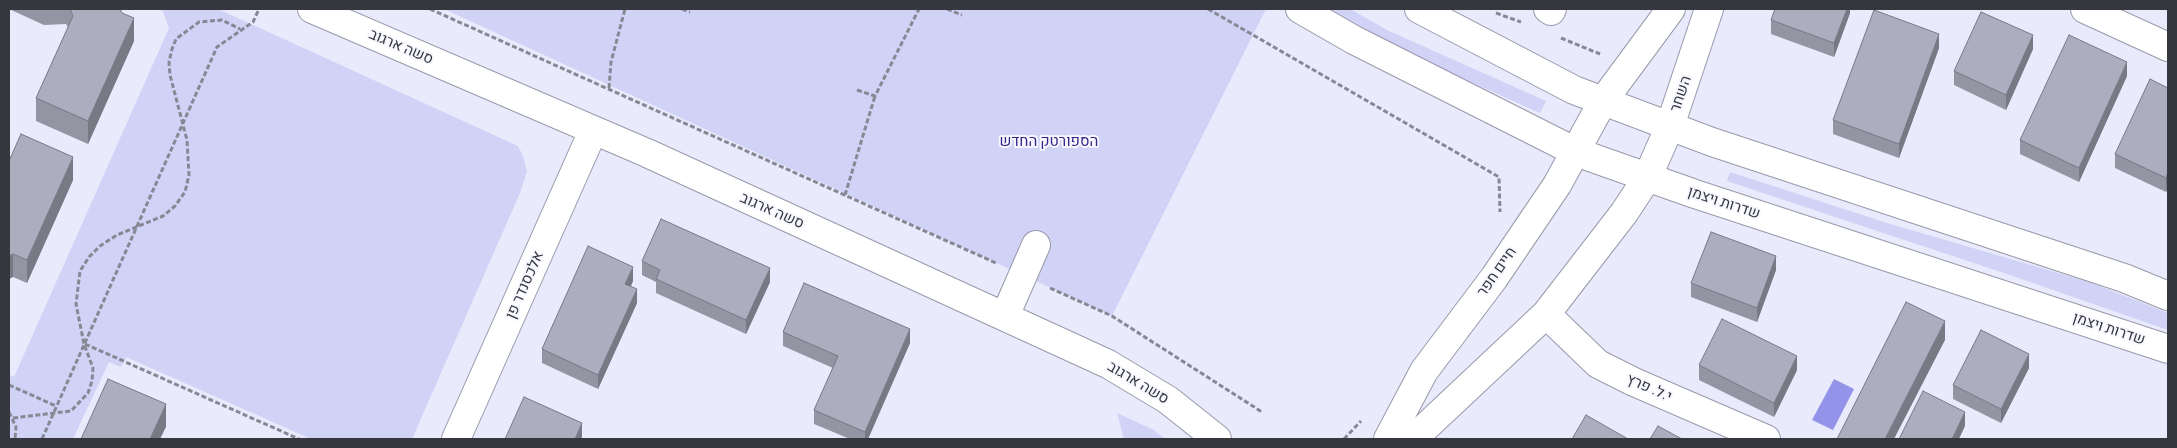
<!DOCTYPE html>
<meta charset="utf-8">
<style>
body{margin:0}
#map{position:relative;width:2177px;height:448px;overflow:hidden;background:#e9eafb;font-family:Manrope,sans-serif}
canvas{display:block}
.frame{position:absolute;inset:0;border:10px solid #36373e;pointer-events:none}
</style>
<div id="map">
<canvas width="2177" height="448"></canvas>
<div class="frame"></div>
</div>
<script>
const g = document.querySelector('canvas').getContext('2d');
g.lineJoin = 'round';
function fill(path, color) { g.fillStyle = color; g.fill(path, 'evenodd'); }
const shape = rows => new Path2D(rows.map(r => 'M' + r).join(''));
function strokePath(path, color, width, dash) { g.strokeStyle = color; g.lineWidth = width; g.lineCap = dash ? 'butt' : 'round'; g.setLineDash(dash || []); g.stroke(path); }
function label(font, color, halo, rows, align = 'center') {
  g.font = font + ' Manrope,Heebo,sans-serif'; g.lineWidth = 4; g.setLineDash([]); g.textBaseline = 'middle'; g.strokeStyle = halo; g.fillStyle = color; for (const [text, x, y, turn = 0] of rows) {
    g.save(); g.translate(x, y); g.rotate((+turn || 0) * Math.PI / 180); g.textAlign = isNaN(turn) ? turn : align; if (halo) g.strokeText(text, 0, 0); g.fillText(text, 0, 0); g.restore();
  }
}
const green = shape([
 [162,9,218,9,518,146,523,156,527,171,520,193,412,439,311,439,126,357,121,367,109,362,73,439,9,439,9,375,14,377,169,28],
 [444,9,1266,9,1112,316],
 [1325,9,1350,9,1389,31,1546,101,1540,113,1397,49],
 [1730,172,1887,223,2089,282,2168,313,2168,330,2010,275,1727,181],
 [1117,413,1154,430,1165,439,1124,439]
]);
const water = shape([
 [1834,379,1854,389,1833,430,1812,420]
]);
const path = shape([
 [430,9,996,263],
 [682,9,690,12],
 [947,9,962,15],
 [1208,9,1499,177,1500,212],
 [1496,13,1521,22],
 [1561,38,1600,54],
 [609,88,611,62,625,9],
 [857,90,875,96,919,9],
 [845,195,875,96],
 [1050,288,1112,316,1262,412],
 [85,344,299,439],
 [9,385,56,406],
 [9,412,16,427,15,439],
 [13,418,71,411,88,393,92,381,93,368,84,344,76,304,80,271,89,257,100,246,117,235,163,216,175,206,185,192,189,175,187,140,170,75,169,62,172,49,176,39,199,22,222,20,240,29],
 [42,439,217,47,253,22,259,9],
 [1344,439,1361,421]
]);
const minor = shape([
 [312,9,647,153,1108,364,1168,400,1217,439],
 [1548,9,1551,11,1552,9],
 [2085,9,2168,47],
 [1546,314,1598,364,1634,382,1766,439],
 [1005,316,1036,245],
 [456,439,593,131],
 [1388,439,1424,371,1494,278,1557,185,1603,101,1671,9],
 [1413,439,1546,314,1624,213,1647,178,1670,126,1709,9]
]);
const major = shape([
 [1300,9,1354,40,1576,152,1695,194,2168,349],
 [1419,9,1574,90,1603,101,1712,142,2124,278,2168,296]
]);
const wall = shape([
 [9,9,120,9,134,41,88,144,36,121,36,98,68,27,66,24,44,25],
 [1850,9,1850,13,1834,57,1771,34,1771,20],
 [1939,48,1899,158,1833,134,1833,120],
 [2033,49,2006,110,1954,85,1954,71],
 [2127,76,2079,182,2020,154,2020,140],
 [2168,88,2168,187,2166,192,2115,168,2115,154],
 [9,161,73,180,27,283,13,277],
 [642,261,770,282,746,334,656,293,656,282,642,275],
 [1776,270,1757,322,1691,297,1691,283],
 [633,281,631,286,637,303,598,389,542,363,542,349],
 [783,332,910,343,868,439,850,439,814,424,814,410,833,368,783,346],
 [1699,365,1797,370,1774,417,1699,380],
 [2029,368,2001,423,1953,399,1953,385]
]);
const shadedWall = shape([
 [1847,9,1850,9,1850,13,1834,57,1834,43],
 [134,18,134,41,88,144,88,121],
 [1939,34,1939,48,1899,158,1899,144],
 [2033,35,2033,49,2006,110,2006,95],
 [2127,62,2127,76,2079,182,2079,168],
 [73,157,73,180,27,283,27,260],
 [2168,172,2168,187,2166,192,2166,178],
 [13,254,13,277,9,279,9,256],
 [1776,256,1776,270,1757,322,1757,308],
 [633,267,633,281,625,298,625,284],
 [770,268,770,282,746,334,746,320],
 [637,289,637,303,598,389,598,375],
 [1945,321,1945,340,1894,439,1885,439],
 [910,329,910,343,868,439,865,439,865,432],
 [2029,354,2029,368,2001,423,2001,409],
 [1797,356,1797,370,1774,417,1774,403],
 [166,404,166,427,160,439,150,439],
 [1965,412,1965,426,1959,439,1952,439],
 [582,423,582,437,581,439,575,439]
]);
const building = shape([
 [70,9,120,9,122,13,134,18,88,121,36,98,73,16,70,9],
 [1775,9,1847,9,1834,43,1771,20,1775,9],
 [1874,10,1939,34,1899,144,1833,120,1874,10],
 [1981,12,2033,35,2006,95,1954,71,1981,12],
 [2069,35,2127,62,2079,168,2020,140,2069,35],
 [2150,79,2168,88,2168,172,2166,178,2115,154,2150,79],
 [21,134,73,157,27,260,13,254,9,256,9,161,21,134],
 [661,219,770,268,746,320,656,279,660,270,642,261,661,219],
 [1711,232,1776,256,1757,308,1691,283,1711,232],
 [588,246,633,267,625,284,637,289,598,375,542,349,588,246],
 [804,283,910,329,865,432,814,410,838,356,783,332,804,283],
 [1906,302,1945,321,1885,439,1837,439,1906,302],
 [1722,319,1797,356,1774,403,1699,365,1722,319],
 [1981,330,2029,354,2001,409,1953,385,1981,330],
 [108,379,166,404,150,439,81,439,108,379],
 [1923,391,1965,412,1952,439,1899,439,1923,391],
 [524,397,582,423,575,439,505,439,524,397],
 [1586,415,1628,439,1572,439,1586,415],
 [1658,426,1682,439,1650,439,1658,426]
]);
const streetNames = [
 ["סשה ארגוב",401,47,23],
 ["השחר",1681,94,-71],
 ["שדרות ויצמן",1724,203,18],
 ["סשה ארגוב",772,211,24],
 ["חיים חפר",1497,272,-55],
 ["אלכסנדר פן",525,285,-66],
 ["שדרות ויצמן",2109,329,18],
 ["סשה ארגוב",1138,383,31],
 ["י.ל. פרץ",1649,388,24]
];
const parkNames = [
 ["הספורטק החדש",1049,142]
];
fill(green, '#d0d2f6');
fill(water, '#9493ea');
strokePath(minor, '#9899aa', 30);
strokePath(major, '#9899aa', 30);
strokePath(path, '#878894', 3, [5, 2.5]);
strokePath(minor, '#fff', 28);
strokePath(major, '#fff', 28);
fill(wall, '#9495a3');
fill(shadedWall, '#787985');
fill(building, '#acadbe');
strokePath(building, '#787985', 1);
label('15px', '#36373e', '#f7f8ff', streetNames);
label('15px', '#362488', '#f7f8ff', parkNames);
</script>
